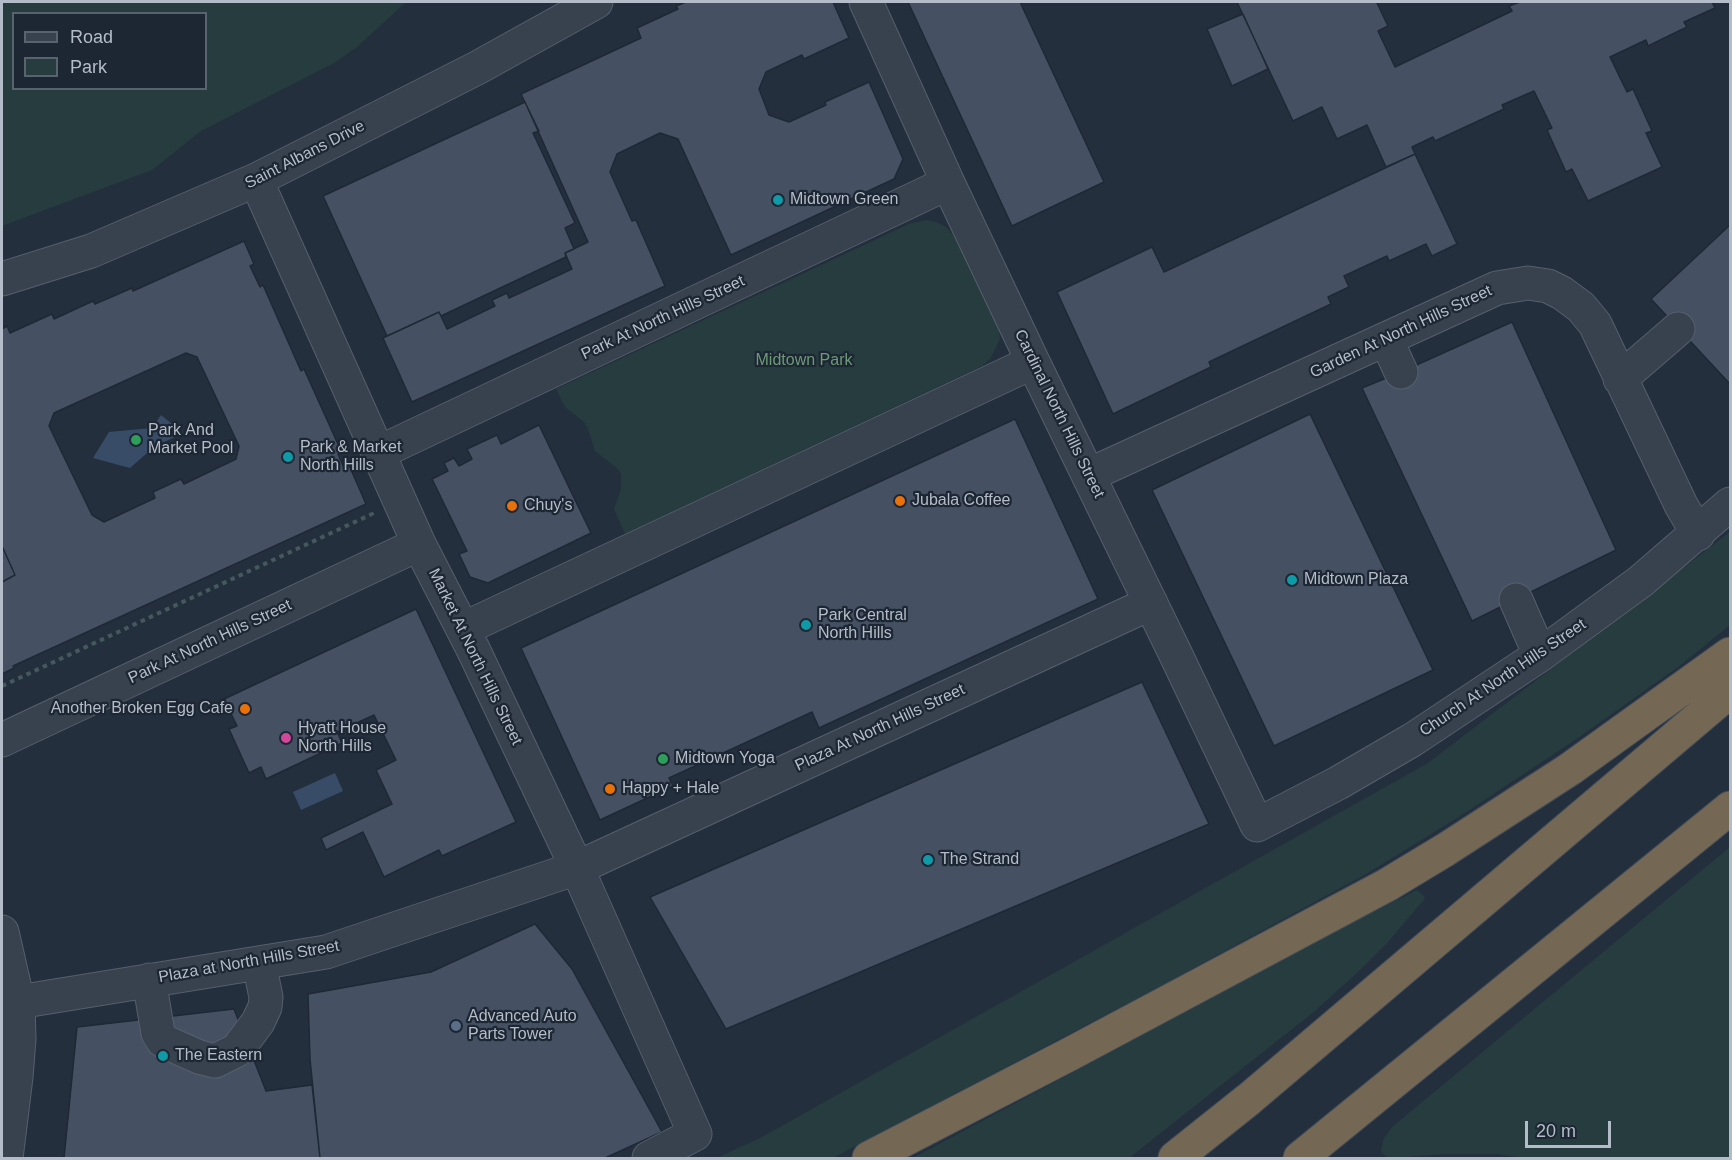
<!DOCTYPE html>
<style>
body{margin:0}
#map{position:relative;width:1732px;height:1160px;overflow:hidden;background:#242f3e;font-family:Arial,sans-serif}
canvas{display:block}
.frame{position:absolute;inset:0;border:3px solid #b4bcc9;pointer-events:none}
.legend{position:absolute;left:12px;top:12px;width:195px;height:78px;box-sizing:border-box;background:#1d2633;border:2px solid #59626f;margin:0;padding:8px 10px;list-style:none;font-size:18px;color:#b4bcc9}
.legend li{display:flex;align-items:center;gap:12px;height:30px}
.legend b{width:30px;border:2px solid #59626f}
.scale{position:absolute;left:1525px;top:1121px;width:86px;height:27px;box-sizing:border-box;border:3px solid #b4bcc9;border-top:0;padding-left:8px;font-size:18px;line-height:21px;white-space:nowrap;color:#b4bcc9;-webkit-text-stroke:4px #1d2633;paint-order:stroke}
</style>
<div id="map">
<canvas width="1732" height="1160"></canvas>
<div class="frame"></div>
<ul class="legend">
<li><b style="height:8px;background:#38414e"></b>Road</li>
<li><b style="height:16px;background:#263c3f"></b>Park</li>
</ul>
<div class="scale">20 m</div>
</div>
<script>
const g = document.querySelector('canvas').getContext('2d');
g.lineJoin = 'round';
function fill(path, color) { g.fillStyle = color; g.fill(path, 'evenodd'); }
const shape = rows => new Path2D(rows.map(r => 'M' + r).join(''));
function strokePath(path, color, width, dash) { g.strokeStyle = color; g.lineWidth = width; g.lineCap = dash ? 'butt' : 'round'; g.setLineDash(dash || []); g.stroke(path); }
function label(font, color, halo, rows, align = 'center') {
  g.font = font + ' Arial,sans-serif'; g.lineWidth = 4.5; g.setLineDash([]); g.textBaseline = 'middle'; g.strokeStyle = halo; g.fillStyle = color; for (const [text, x, y, turn = 0] of rows) {
    g.save(); g.translate(x, y); g.rotate((+turn || 0) * Math.PI / 180); g.textAlign = isNaN(turn) ? turn : align; if (halo) g.strokeText(text, 0, 0); g.fillText(text, 0, 0); g.restore();
  }
}
const green = shape([
 [2,2,406,2,357,47,336,62,201,131,152,170,2,226],
 [14,14,206,14,206,88,14,88],
 [926,220,936,222,946,227,959,241,999,329,1000,339,990,359,982,366,625,534,614,509,621,489,621,474,618,469,595,451,588,429,584,422,565,407,556,389,909,224],
 [1730,532,1730,625,1678,667,1575,740,1465,813,1368,873,1166,983,833,1158,717,1158,762,1137,1428,763],
 [1730,847,1730,1158,1524,1158,1497,1154,1446,1154,1390,1158,1384,1155,1381,1151,1383,1140,1392,1127],
 [1417,890,1425,897,1422,902,1389,941,1361,969,1315,1011,1129,1158,913,1158,1346,926]
]);
const water = shape([
 [161,415,183,433,154,447,130,468,93,458,109,432,152,428],
 [335,773,343,791,301,810,293,792]
]);
const building = shape([
 [686,2,833,2,849,38,804,59,802,55,766,72,759,89,769,115,789,122,826,105,825,102,869,82,903,159,894,179,731,255,678,139,660,133,617,154,610,172,632,221,636,220,665,286,412,402,383,338,439,312,447,329,495,306,492,300,507,293,509,298,572,269,565,253,574,249,565,228,575,223,533,133,539,131,521,94,641,38,637,28,678,9,676,6,686,2],
 [908,2,1020,2,1104,182,1012,226,908,2],
 [1237,2,1381,2,1377,3,1388,26,1378,31,1395,67,1512,11,1509,6,1520,2,1712,2,1715,8,1684,22,1687,27,1648,46,1646,40,1610,57,1627,92,1633,89,1652,131,1646,133,1662,167,1588,201,1572,169,1566,172,1547,130,1552,128,1534,91,1502,105,1504,109,1435,141,1433,137,1412,147,1415,154,1386,167,1367,125,1337,139,1322,107,1293,121,1237,2],
 [1243,14,1268,69,1232,86,1207,29,1243,14],
 [525,102,588,242,565,253,566,257,441,316,439,312,387,336,323,196,525,102],
 [1415,154,1457,244,1432,256,1426,244,1389,261,1387,256,1344,276,1349,287,1328,297,1331,304,1209,362,1211,367,1113,414,1057,292,1152,247,1164,272,1415,154],
 [1730,225,1730,384,1651,299,1730,225],
 [244,241,254,264,250,266,260,287,263,285,301,371,304,369,342,453,338,454,344,468,349,465,366,504,13,666,14,668,2,674,2,582,15,575,2,546,2,329,7,326,10,333,52,314,54,319,93,301,95,304,132,288,133,291,244,241],
 [186,353,197,357,239,446,236,459,184,484,181,479,153,492,155,498,104,522,92,515,49,426,54,413,186,353],
 [1512,322,1616,550,1472,621,1362,388,1401,372,1512,322],
 [1310,414,1433,670,1274,746,1152,490,1310,414],
 [1015,419,1098,599,819,728,812,712,669,778,673,786,600,820,521,648,1015,419],
 [539,425,591,533,488,583,470,577,459,554,467,551,432,479,448,471,444,463,454,458,459,466,472,459,467,449,497,435,501,444,539,425],
 [2,546,15,575,2,582,2,546],
 [416,609,516,822,442,856,439,850,384,877,363,832,326,850,321,838,392,804,376,770,396,760,374,715,337,732,342,743,266,779,261,767,249,773,229,729,237,726,224,699,416,609],
 [1142,682,1209,824,726,1029,650,897,1142,682],
 [535,924,572,969,662,1132,605,1158,320,1158,310,1059,308,994,431,972,535,924],
 [234,1009,266,1091,312,1085,320,1158,64,1158,77,1027,234,1009]
]);
const path = shape([
 [2,686,372,514,373,516]
]);
const minor = shape([
 [866,2,948,183,1033,362,1175,653,1257,825,1338,783,1412,740,1540,655,1641,581,1730,504],
 [256,180,419,544,473,649,577,868,695,1134,649,1158],
 [2,279,91,251,256,180,477,68,596,2],
 [1386,339,1401,372],
 [1620,379,1678,329],
 [378,453,948,183],
 [1089,475,1497,288,1528,283,1548,286,1562,293,1581,307,1595,324,1681,505,1698,534],
 [1516,600,1540,655],
 [463,629,1033,362],
 [2,740,419,544],
 [2,932,18,1002,19,1039,16,1077,6,1158],
 [149,980,158,1033,163,1041,199,1057,215,1061,237,1050,258,1022,265,1007,266,997,259,963],
 [18,1002,326,952,577,868,1151,603]
]);
const highway = shape([
 [869,1158,1070,1054,1387,885,1445,850,1570,769,1730,654],
 [1175,1158,1249,1099,1730,691],
 [1300,1158,1730,808]
]);
const markers = [
 [778,200,6,"#0f9aa8"],
 [136,440,6,"#2e9e5b"],
 [288,457,6,"#0f9aa8"],
 [900,501,6,"#e8710a"],
 [512,506,6,"#e8710a"],
 [1292,580,6,"#0f9aa8"],
 [806,625,6,"#0f9aa8"],
 [245,709,6,"#e8710a"],
 [286,738,6,"#d1479c"],
 [663,759,6,"#2e9e5b"],
 [610,789,6,"#e8710a"],
 [928,860,6,"#0f9aa8"],
 [456,1026,6,"#5c6f8a"],
 [163,1056,6,"#0f9aa8"]
];
const streetNames = [
 ["Saint Albans Drive",305,155,-27],
 ["Park At North Hills Street",663,318,-25],
 ["Garden At North Hills Street",1401,332,-25],
 ["Cardinal North Hills Street",1059,414,64],
 ["Park At North Hills Street",210,642,-25],
 ["Market At North Hills Street",475,657,64],
 ["Church At North Hills Street",1503,678,-34],
 ["Plaza At North Hills Street",880,728,-25],
 ["Plaza at North Hills Street",249,962,-10]
];
const poiNames = [
 ["Midtown Green",790,200],
 ["Park And",148,431],
 ["Market Pool",148,449],
 ["Park & Market",300,448],
 ["North Hills",300,466],
 ["Jubala Coffee",912,501],
 ["Chuy's",524,506],
 ["Midtown Plaza",1304,580],
 ["Park Central",818,616],
 ["North Hills",818,634],
 ["Another Broken Egg Cafe",233,709,"right"],
 ["Hyatt House",298,729],
 ["North Hills",298,747],
 ["Midtown Yoga",675,759],
 ["Happy + Hale",622,789],
 ["The Strand",940,860],
 ["Advanced Auto",468,1017],
 ["Parts Tower",468,1035],
 ["The Eastern",175,1056]
];
const parkNames = [
 ["Midtown Park",804,361]
];
fill(green, '#263c3f');
fill(water, '#394c67');
fill(building, '#455162');
strokePath(building, '#1f2835', 1.5);
strokePath(minor, '#565f6c', 35);
strokePath(highway, '#434c59', 35);
strokePath(path, '#44595c', 4, [4.5, 4.5]);
strokePath(minor, '#38414e', 33);
strokePath(highway, '#746855', 33);
for (const [x, y, r, color] of markers) { const dot = new Path2D(); dot.arc(x, y, r, 0, 2 * Math.PI); g.fillStyle = color; g.fill(dot); strokePath(dot, '#1d2633', 2); }
label('16px', '#b4bcc9', '#1d2633', streetNames);
label('16px', '#b4bcc9', '#1d2633', poiNames, 'left');
label('16px', '#6b9a76', '#1d2633', parkNames);
</script>
